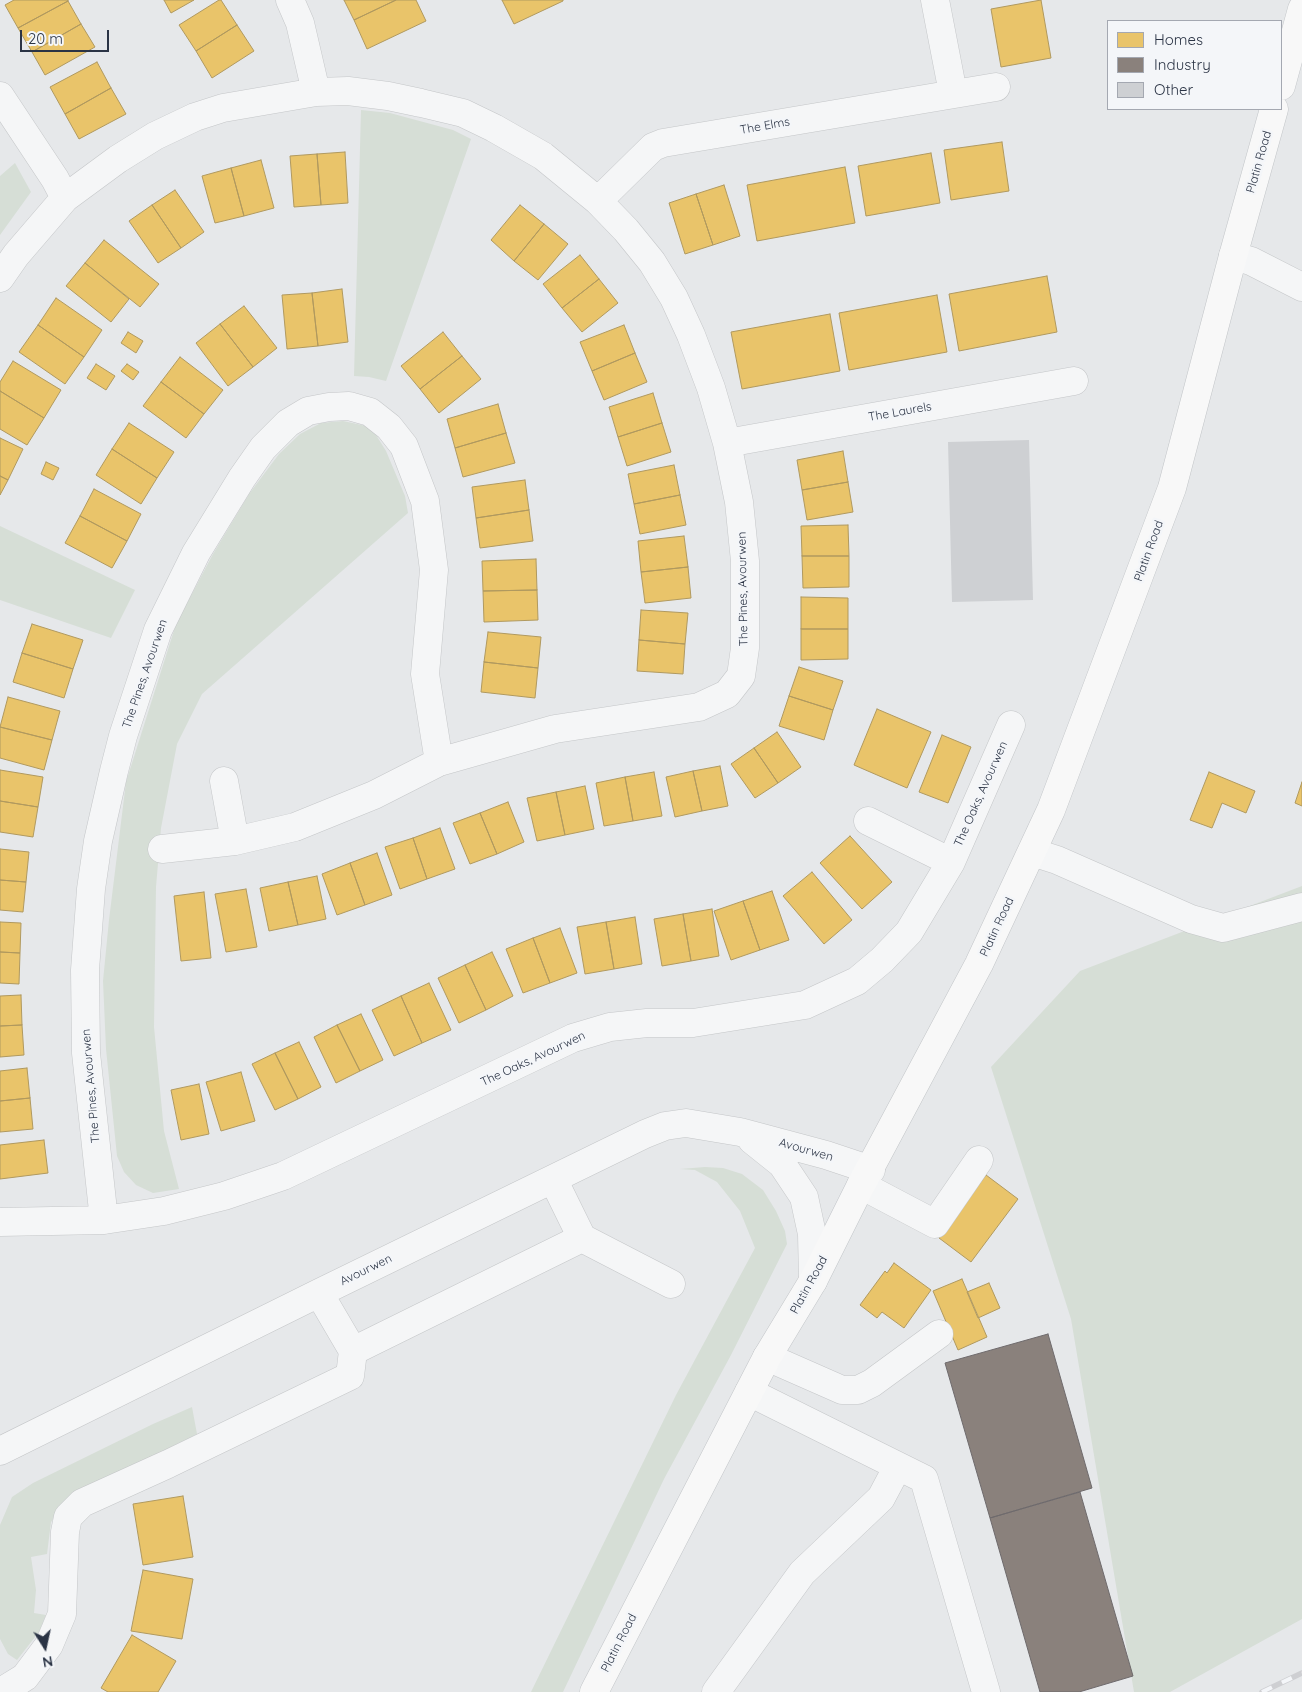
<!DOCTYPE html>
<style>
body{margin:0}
#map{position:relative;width:1302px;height:1692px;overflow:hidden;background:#e6e8ea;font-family:Quicksand,sans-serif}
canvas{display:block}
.legend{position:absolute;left:1107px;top:20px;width:175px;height:90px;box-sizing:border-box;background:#f4f6f9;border:1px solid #a4a8b1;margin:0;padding:6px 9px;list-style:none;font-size:15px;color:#2b3445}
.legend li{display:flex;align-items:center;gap:10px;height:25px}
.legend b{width:25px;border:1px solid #a4a8b1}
.north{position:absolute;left:20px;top:1622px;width:50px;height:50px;-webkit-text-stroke:4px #f4f6f9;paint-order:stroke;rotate:170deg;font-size:14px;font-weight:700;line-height:20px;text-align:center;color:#2b3445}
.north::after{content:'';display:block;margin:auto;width:18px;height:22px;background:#2b3445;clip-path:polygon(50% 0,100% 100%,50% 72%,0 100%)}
.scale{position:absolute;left:20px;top:30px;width:89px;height:22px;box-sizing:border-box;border:2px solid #2b3445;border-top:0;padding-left:6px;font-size:15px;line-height:18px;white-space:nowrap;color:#2b3445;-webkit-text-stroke:4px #f4f6f9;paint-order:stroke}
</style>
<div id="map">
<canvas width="1302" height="1692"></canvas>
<ul class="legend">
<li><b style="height:14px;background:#e9c46a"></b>Homes</li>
<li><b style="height:14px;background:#8a817c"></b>Industry</li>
<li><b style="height:14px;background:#ced0d3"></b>Other</li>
</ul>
<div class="north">N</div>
<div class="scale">20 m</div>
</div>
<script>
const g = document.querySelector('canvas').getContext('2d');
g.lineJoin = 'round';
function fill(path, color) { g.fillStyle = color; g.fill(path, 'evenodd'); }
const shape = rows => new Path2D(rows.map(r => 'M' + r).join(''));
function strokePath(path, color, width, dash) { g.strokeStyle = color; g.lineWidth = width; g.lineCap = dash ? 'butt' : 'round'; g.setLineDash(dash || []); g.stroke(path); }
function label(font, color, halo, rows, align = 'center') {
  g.font = font + ' Quicksand,sans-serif'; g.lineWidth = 5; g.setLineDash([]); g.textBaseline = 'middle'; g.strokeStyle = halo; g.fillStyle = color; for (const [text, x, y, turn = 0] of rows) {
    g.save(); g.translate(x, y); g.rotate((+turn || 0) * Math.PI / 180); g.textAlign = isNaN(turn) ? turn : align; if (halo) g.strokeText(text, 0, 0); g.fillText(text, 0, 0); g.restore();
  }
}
const green = shape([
 [361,110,390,113,453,130,471,139,386,381,369,377,354,376],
 [15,163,31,192,0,235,0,176],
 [343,421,371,427,386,451,405,496,408,513,202,694,177,744,161,828,156,887,154,1027,164,1131,179,1189,153,1193,136,1185,124,1172,117,1156,106,1049,103,981,109,920,126,782,176,624,213,554,249,494,279,454,300,434,321,423],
 [0,526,135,590,111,638,0,600],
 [1302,886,1302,1619,1170,1692,1134,1692,1071,1319,991,1067,1080,971],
 [705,1167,723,1168,742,1174,763,1190,776,1211,785,1231,787,1244,731,1355,664,1479,563,1692,531,1692,676,1395,755,1248,740,1211,717,1182,695,1170,680,1169],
 [192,1407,197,1434,66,1501,51,1522,47,1554,31,1557,36,1590,34,1613,46,1615,39,1632,17,1660,8,1654,0,1639,0,1525,12,1497,33,1483,153,1424]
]);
const homes = shape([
 [14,0,68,0,68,1,18,28,5,5,14,0],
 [164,0,194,0,171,13,164,0],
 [219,0,221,0,237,25,196,51,179,25,219,0],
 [344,0,396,0,354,20,344,0],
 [396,0,416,0,426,21,367,49,354,20,396,0],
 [502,0,563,0,563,1,514,24,502,0],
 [1041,0,1051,58,1001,67,991,9,1041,0],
 [68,1,81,24,32,52,18,28,68,1],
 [81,24,95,47,45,75,32,52,81,24],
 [237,25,254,51,212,78,196,51,237,25],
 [97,62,111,88,65,114,50,87,97,62],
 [111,88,126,114,79,139,65,114,111,88],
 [1002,142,1009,191,951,200,944,150,1002,142],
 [345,152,348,203,321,205,317,154,345,152],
 [931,153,940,203,866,216,858,166,931,153],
 [317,154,321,205,294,207,290,156,317,154],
 [261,160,274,208,244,216,231,168,261,160],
 [845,167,855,223,757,241,747,185,845,167],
 [231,168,244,216,215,223,202,176,231,168],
 [724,185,740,236,713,245,696,194,724,185],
 [175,190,204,232,181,248,152,205,175,190],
 [696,194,713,245,685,254,669,203,696,194],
 [152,205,181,248,158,263,129,221,152,205],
 [520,205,544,224,514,261,491,240,520,205],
 [544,224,568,244,538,280,514,261,544,224],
 [104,240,159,284,140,307,85,263,104,240],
 [580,255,599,279,562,308,543,284,580,255],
 [85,263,129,299,111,322,66,286,85,263],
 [1047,276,1057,332,959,351,949,294,1047,276],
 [599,279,618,303,582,332,562,308,599,279],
 [342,289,348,342,318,346,312,293,342,289],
 [312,293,318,346,287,349,282,295,312,293],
 [937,295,947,352,849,370,839,313,937,295],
 [56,298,102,330,84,357,38,325,56,298],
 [244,306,277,348,253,367,220,324,244,306],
 [830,314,840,371,742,389,731,332,830,314],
 [220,324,253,367,228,386,196,343,220,324],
 [38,325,84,357,65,384,19,352,38,325],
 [624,325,635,353,592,371,580,342,624,325],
 [128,332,143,341,136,353,121,343,128,332],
 [443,332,462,356,420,389,401,366,443,332],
 [635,353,647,382,604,400,592,371,635,353],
 [462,356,481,379,439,413,420,389,462,356],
 [180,357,223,390,204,414,161,382,180,357],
 [13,361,61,390,44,418,0,391,0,382,13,361],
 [96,364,115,376,106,390,87,378,96,364],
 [127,364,139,372,133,380,121,371,127,364],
 [161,382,204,414,186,438,143,406,161,382],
 [0,391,44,418,27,445,0,429,0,391],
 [653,393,662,423,618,437,609,407,653,393],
 [498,404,506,433,455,448,447,419,498,404],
 [129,423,174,452,157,478,112,449,129,423],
 [662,423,671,452,627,466,618,437,662,423],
 [506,433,515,463,463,477,455,448,506,433],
 [0,438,23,449,8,480,0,476,0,438],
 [112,449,157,478,141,504,96,475,112,449],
 [843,451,848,482,802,490,797,460,843,451],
 [46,462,59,468,53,480,41,474,46,462],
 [674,465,680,495,634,504,628,474,674,465],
 [0,476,8,480,0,495,0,476],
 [525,480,529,510,476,518,472,487,525,480],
 [848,482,853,512,807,520,802,490,848,482],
 [94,489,141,514,127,541,80,516,94,489],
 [680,495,686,525,640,534,634,504,680,495],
 [529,510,533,541,480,548,476,518,529,510],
 [80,516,127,541,112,568,65,543,80,516],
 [848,525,849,556,802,556,801,526,848,525],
 [684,536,688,567,641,572,638,541,684,536],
 [802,556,849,556,849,587,803,588,802,556],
 [536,559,537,590,483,591,482,561,536,559],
 [688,567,691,598,645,603,641,572,688,567],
 [537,590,538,620,484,622,483,591,537,590],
 [801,597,848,598,848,629,801,629,801,597],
 [641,610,688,613,685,644,639,640,641,610],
 [32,624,83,640,73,669,22,653,32,624],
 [801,629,848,629,848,659,801,660,801,629],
 [488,632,541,637,538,668,484,662,488,632],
 [639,640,685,644,683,674,637,671,639,640],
 [22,653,73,669,64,698,13,682,22,653],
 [484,662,538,668,535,698,481,692,484,662],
 [799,667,843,681,833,710,789,696,799,667],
 [789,696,833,710,824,740,779,726,789,696],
 [8,697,60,711,52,740,0,727,8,697],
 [877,709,931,732,907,788,854,765,877,709],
 [0,727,52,740,44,770,0,758,0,727],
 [777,732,801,767,778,783,754,748,777,732],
 [942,735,971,747,948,803,919,792,942,735],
 [754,748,778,783,755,798,731,764,754,748],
 [720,766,728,806,702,811,693,771,720,766],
 [0,770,43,777,38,807,0,801,0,770],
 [693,771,702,811,675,817,666,777,693,771],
 [654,772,662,816,633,821,625,777,654,772],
 [1209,772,1255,791,1246,813,1222,803,1212,828,1190,820,1209,772],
 [625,777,633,821,604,826,596,783,625,777],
 [1302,782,1302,806,1295,803,1302,782],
 [585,786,594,829,565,835,556,792,585,786],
 [556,792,565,835,537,841,527,798,556,792],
 [0,801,38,807,33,837,0,832,0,801],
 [508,802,524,842,497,854,480,813,508,802],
 [480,813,497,854,470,864,453,823,480,813],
 [440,828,455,869,427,879,413,838,440,828],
 [850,836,892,882,862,909,820,863,850,836],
 [413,838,427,879,400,889,385,847,413,838],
 [0,849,29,852,26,882,0,880,0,849],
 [377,853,392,895,365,905,350,863,377,853],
 [350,863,365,905,337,915,322,874,350,863],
 [812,872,852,920,824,944,783,896,812,872],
 [317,876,326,919,298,925,288,882,317,876],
 [0,880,26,882,23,912,0,910,0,880],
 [288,882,298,925,269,931,260,888,288,882],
 [246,889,257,947,226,952,215,894,246,889],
 [772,891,789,940,760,950,743,901,772,891],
 [204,892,211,958,181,961,174,896,204,892],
 [743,901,760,950,731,960,714,911,743,901],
 [712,909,719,956,691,961,683,914,712,909],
 [683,914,691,961,662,966,654,919,683,914],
 [635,917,642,964,614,969,606,922,635,917],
 [0,922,21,923,20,953,0,952,0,922],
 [606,922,614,969,585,974,577,927,606,922],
 [560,928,577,973,550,983,533,938,560,928],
 [533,938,550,983,523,993,506,949,533,938],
 [0,952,20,953,19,984,0,983,0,952],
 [492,952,513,996,486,1010,465,965,492,952],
 [465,965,486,1010,459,1023,438,978,465,965],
 [429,983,451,1030,422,1043,401,996,429,983],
 [21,995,22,1025,0,1026,0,996,21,995],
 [401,996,422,1043,394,1056,372,1010,401,996],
 [361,1014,383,1060,360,1071,337,1025,361,1014],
 [22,1025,24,1055,0,1057,0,1026,22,1025],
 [337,1025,360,1071,336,1083,314,1037,337,1025],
 [299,1042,321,1087,298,1099,275,1053,299,1042],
 [275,1053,298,1099,275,1110,252,1064,275,1053],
 [27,1068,30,1098,0,1101,0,1071,27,1068],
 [241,1072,255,1121,221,1131,206,1082,241,1072],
 [199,1084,209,1134,181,1140,171,1090,199,1084],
 [30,1098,33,1129,0,1132,0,1101,30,1098],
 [44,1140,48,1173,0,1179,0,1145,44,1140],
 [986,1175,1018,1199,971,1262,939,1238,986,1175],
 [894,1263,931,1290,904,1328,882,1312,877,1318,860,1305,885,1271,887,1273,894,1263],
 [962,1279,987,1337,958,1350,933,1291,962,1279],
 [989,1283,1000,1308,978,1318,967,1292,989,1283],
 [183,1496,193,1557,143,1565,133,1504,183,1496],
 [143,1570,193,1579,182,1639,131,1631,143,1570],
 [132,1635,176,1661,158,1692,108,1692,101,1688,132,1635]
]);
const industry = shape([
 [1048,1334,1092,1488,990,1518,945,1363,1048,1334],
 [1080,1492,1133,1676,1079,1692,1040,1692,990,1518,1080,1492]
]);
const building = shape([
 [1029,440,1033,600,952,602,948,442]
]);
const minor = shape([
 [290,0,300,23,316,92],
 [935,0,953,93],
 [0,96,55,179,65,198],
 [598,201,653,147,663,143,996,87],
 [1233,256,1251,261,1302,287],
 [0,278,16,255,65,198,118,159,155,136,195,117,223,108,316,92,348,91,388,96,421,103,463,113,494,128,543,156,598,201,626,230,652,262,674,298,691,335,711,388,727,443,739,502,745,561,745,648,741,676,727,694,699,707,555,729,439,762,374,795,295,827,235,841,162,849],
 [727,443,1074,381],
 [224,781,235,841],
 [868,821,951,862],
 [1032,852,1057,860,1191,919,1223,928,1302,907],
 [752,1140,782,1164,804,1197,812,1234,813,1281],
 [553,1179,582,1238],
 [861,1185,935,1224,979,1160],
 [104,1220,164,1211,224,1196,283,1176,573,1038,610,1027,647,1023,693,1023,805,1005,857,981,882,960,909,932,951,862,1011,725],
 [0,1222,104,1220,86,1053,85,970,91,889,98,841,114,771,123,736,158,630,196,553,242,478,263,448,288,423,308,411,329,407,349,406,370,412,389,427,404,446,425,501,434,570,425,674,439,762],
 [319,1293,353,1351,582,1238,671,1284],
 [767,1357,842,1390,858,1390,872,1383,939,1334],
 [749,1392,924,1479,986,1692],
 [0,1451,319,1293,645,1134,665,1126,686,1123,740,1132,826,1155,871,1170],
 [1,1692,25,1677,49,1645,62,1614,65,1532,68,1517,82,1503,168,1464,350,1376,353,1351],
 [716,1692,802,1573,881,1498,898,1466]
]);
const major = shape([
 [1281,86,1302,9],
 [594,1692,767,1357,813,1281,861,1185,979,964,1051,810,1172,488,1233,256,1274,109]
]);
const rail = shape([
 [1262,1692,1302,1673]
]);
const streetNames = [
 ["The Elms",765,126,-10],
 ["Platin Road",1259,162,-74],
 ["The Laurels",900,412,-10],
 ["Platin Road",1149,551,-70],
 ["The Pines, Avourwen",743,589,-91],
 ["The Pines, Avourwen",145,674,-71],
 ["The Oaks, Avourwen",981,794,-66],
 ["Platin Road",997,927,-65],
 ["The Oaks, Avourwen",533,1059,-25],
 ["The Pines, Avourwen",91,1086,-95],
 ["Avourwen",806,1150,16],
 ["Avourwen",366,1270,-26],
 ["Platin Road",809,1285,-61],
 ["Platin Road",619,1643,-63]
];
fill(green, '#d6ded6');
fill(homes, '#e9c46a');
strokePath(homes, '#b0995f', 1);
fill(industry, '#8a817c');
strokePath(industry, '#6e6a6c', 1);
fill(building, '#ced0d3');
strokePath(minor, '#c4c6c8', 29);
strokePath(major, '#c2c5c8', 29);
strokePath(minor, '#f5f6f7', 28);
strokePath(major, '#f8f8f8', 28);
strokePath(rail, '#cecfd2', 5.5);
strokePath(rail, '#f4f6f9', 4, [11]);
label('12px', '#2b3445', '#f4f6f9', streetNames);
</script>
